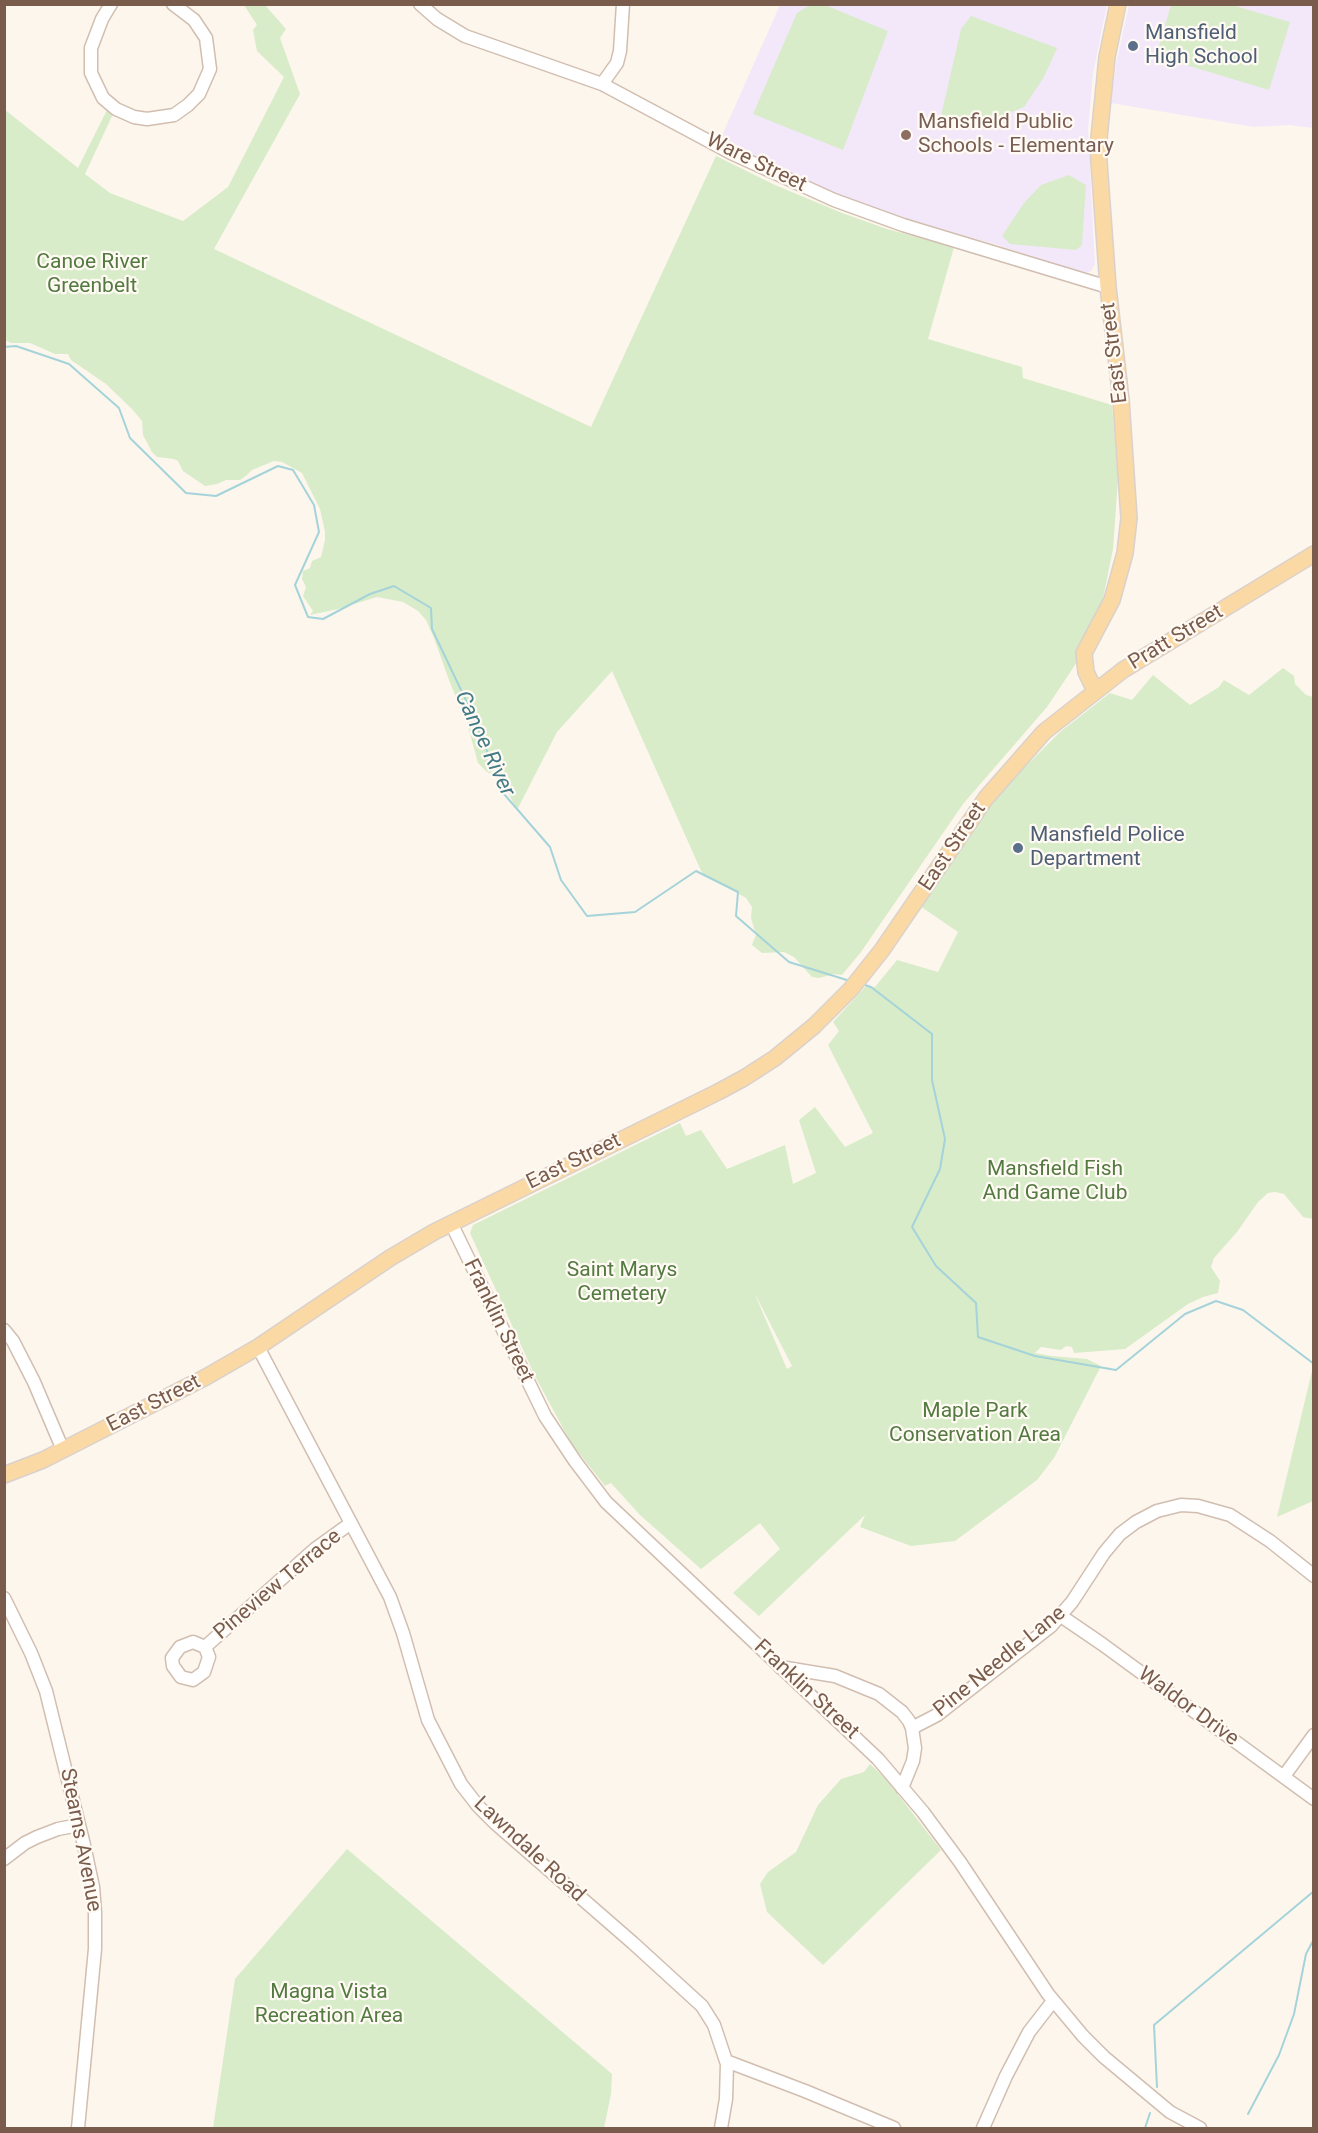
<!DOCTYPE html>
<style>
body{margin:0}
#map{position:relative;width:1318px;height:2133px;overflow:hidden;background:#fdf6ec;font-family:Roboto,sans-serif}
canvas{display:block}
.frame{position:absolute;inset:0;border:6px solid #7a5c4d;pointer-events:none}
</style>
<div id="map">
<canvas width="1318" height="2133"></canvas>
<div class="frame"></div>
</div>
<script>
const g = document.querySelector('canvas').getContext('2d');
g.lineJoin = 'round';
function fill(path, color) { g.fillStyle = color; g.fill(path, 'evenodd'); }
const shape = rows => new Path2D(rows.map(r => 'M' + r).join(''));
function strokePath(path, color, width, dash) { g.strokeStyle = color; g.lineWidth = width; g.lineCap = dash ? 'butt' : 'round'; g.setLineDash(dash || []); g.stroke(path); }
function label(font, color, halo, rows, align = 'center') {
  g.font = font + ' Roboto,sans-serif'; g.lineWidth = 4.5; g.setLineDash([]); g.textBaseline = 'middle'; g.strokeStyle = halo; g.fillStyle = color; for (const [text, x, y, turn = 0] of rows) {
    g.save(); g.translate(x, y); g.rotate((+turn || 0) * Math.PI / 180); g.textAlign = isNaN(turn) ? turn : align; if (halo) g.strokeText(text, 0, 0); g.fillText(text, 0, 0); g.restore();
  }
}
const education = shape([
 [780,5,1107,5,1093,74,1088,130,1095,264,1091,271,1086,273,1078,272,997,245,879,211,810,184,748,156,720,140],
 [1129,5,1313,5,1313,128,1289,125,1254,127,1111,103,1116,64]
]);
const green = shape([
 [244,5,265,5,286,29,280,38,300,94,214,249,591,427,716,156,775,185,842,213,887,229,954,247,928,339,1022,367,1023,378,1112,405,1118,479,1113,549,1102,604,1079,659,1047,707,963,804,861,952,842,975,834,974,819,978,812,977,794,957,784,952,762,953,752,945,756,935,751,918,752,907,746,898,702,873,612,671,557,732,517,810,503,783,486,771,478,763,466,719,450,683,434,638,426,620,418,611,403,602,377,597,338,609,310,615,313,611,303,596,306,587,302,579,303,571,310,568,312,561,321,557,325,540,325,532,320,509,302,473,282,462,274,461,252,470,247,475,240,480,226,480,217,484,205,486,183,471,178,461,174,459,157,457,152,452,143,435,142,421,132,409,106,384,71,360,68,354,55,354,30,343,11,343,5,340,4,109,78,168,107,110,113,114,85,174,110,193,183,221,228,187,284,77,257,51,253,30,257,25],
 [810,5,825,5,888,31,843,150,753,114,797,13],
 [1171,5,1232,5,1290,22,1269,90,1156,56],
 [971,16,1057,48,1044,77,1024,107,982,124,941,116,961,29],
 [1069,175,1086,185,1082,245,1076,250,1010,244,1002,236,1024,203,1041,185],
 [1283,668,1294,676,1295,684,1306,695,1313,697,1313,1219,1303,1217,1284,1194,1275,1192,1268,1193,1258,1202,1237,1232,1214,1258,1211,1267,1220,1281,1218,1293,1203,1297,1188,1304,1125,1349,1074,1353,1072,1347,1066,1346,1061,1350,1041,1347,1035,1353,1051,1356,1087,1359,1101,1366,1054,1458,1037,1480,955,1541,911,1546,860,1527,865,1515,759,1616,733,1593,780,1549,760,1523,701,1569,640,1515,611,1483,605,1486,571,1443,535,1376,470,1233,473,1225,680,1123,686,1136,701,1130,727,1169,785,1145,793,1184,816,1173,799,1120,815,1107,845,1147,873,1133,828,1045,839,1031,833,1022,866,986,875,987,897,960,938,972,958,932,920,906,985,813,1012,780,1060,732,1110,693,1132,700,1153,675,1190,705,1219,687,1224,680,1249,695],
 [756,1296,792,1366,787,1369,756,1297],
 [1312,1371,1313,1501,1277,1517],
 [870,1764,886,1779,941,1850,823,1965,767,1912,760,1884,768,1872,796,1852,818,1805,841,1779,864,1772],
 [347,1849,612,2074,611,2094,604,2128,213,2128,235,1979]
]);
const stream = shape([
 [4,347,16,346,69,364,119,408,130,438,186,493,216,496,278,466,293,470,314,505,319,532,295,585,308,617,323,619,370,594,394,586,431,608,432,629,471,711,504,794,550,847,561,880,587,916,635,912,696,871,738,892,736,916,789,962,850,981],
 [862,984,871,987,932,1034,932,1080,945,1139,940,1169,912,1227,936,1266,976,1303,978,1337,1035,1356,1116,1370,1185,1314,1216,1301,1243,1310,1314,1364],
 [1157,2087,1154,2025,1314,1891],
 [1248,2114,1279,2055,1294,2014,1306,1954,1314,1939],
 [1145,2128,1150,2113]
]);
const minor = shape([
 [111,4,102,19,91,48,91,73,103,98,116,109,134,117,147,119,174,115,188,105,199,94,210,69,206,38,194,20,173,4],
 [420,4,437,19,465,36,602,84,731,153,834,200,903,225,1108,287],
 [602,84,617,63,620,51,623,4],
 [451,1223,545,1416,575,1461,606,1502,878,1759,923,1812,960,1862,1048,1994,1083,2036,1104,2057,1170,2112,1200,2128],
 [4,1330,13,1341,34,1382,63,1450],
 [258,1347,390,1597,403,1633,428,1720,461,1784,478,1806,495,1823,633,1943,702,2006,714,2025,727,2064,726,2099,721,2128],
 [4,1598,31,1653,46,1691,84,1845,93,1887,95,1912,95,1949,78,2128],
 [1061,1616,1102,1644,1314,1799],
 [205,1647,209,1657,204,1672,193,1680,181,1677,173,1666,172,1658,180,1647,193,1642,205,1647,315,1549,351,1523],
 [780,1667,835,1676,879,1694,902,1712,909,1721,912,1728],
 [1284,1776,1314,1735],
 [902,1788,913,1761,915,1748,912,1728,937,1715,1051,1626,1072,1602,1104,1553,1120,1534,1136,1522,1157,1511,1181,1505,1198,1506,1230,1515,1270,1541,1314,1576],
 [4,1859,25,1843,37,1837,58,1829,79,1825],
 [726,2061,805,2091,894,2128],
 [983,2128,1006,2076,1029,2032,1053,2001]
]);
const major = shape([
 [1095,691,1086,672,1084,653,1112,600,1125,553,1129,518,1121,400,1108,287,1098,148,1107,57,1118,4],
 [4,1475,43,1460,206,1377,258,1347,390,1258,434,1232,718,1092,744,1078,775,1058,814,1026,851,989,882,950,986,798,1044,732,1123,670,1314,554]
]);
const markers = [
 [1133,46,6,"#5c6f8a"],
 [906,135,6,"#8d6e63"],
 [1018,848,6,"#5c6f8a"]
];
const serviceNames = [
 ["Mansfield",1145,34],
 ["High School",1145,58],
 ["Mansfield Police",1030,836],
 ["Department",1030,860]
];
const educationNames = [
 ["Mansfield Public",918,123],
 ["Schools - Elementary",918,147]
];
const streetNames = [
 ["Ware Street",756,163,26],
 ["East Street",1115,353,-97],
 ["Pratt Street",1176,638,-31],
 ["East Street",953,847,-56],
 ["East Street",574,1162,-26],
 ["Franklin Street",498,1321,64],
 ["East Street",154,1404,-27],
 ["Pineview Terrace",278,1585,-40],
 ["Pine Needle Lane",1000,1662,-39],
 ["Franklin Street",806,1690,43],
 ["Waldor Drive",1188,1707,36],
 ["Stearns Avenue",80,1840,79],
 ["Lawndale Road",529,1850,43]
];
const parkNames = [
 ["Canoe River",92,263],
 ["Greenbelt",92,287],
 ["Mansfield Fish",1055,1170],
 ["And Game Club",1055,1194],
 ["Saint Marys",622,1271],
 ["Cemetery",622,1295],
 ["Maple Park",975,1412],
 ["Conservation Area",975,1436],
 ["Magna Vista",329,1993],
 ["Recreation Area",329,2017]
];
const waterNames = [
 ["Canoe River",484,744,65]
];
fill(education, '#f3e8fa');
fill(green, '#d8ecc9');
strokePath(stream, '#a5d3da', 2);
strokePath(minor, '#d1beb0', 15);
strokePath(major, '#dad1cd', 18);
strokePath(minor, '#fff', 12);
strokePath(major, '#fbd9a5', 15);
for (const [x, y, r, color] of markers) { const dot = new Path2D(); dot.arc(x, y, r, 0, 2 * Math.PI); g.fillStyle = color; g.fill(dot); strokePath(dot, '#fffaf3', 2); }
label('21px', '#4e5e75', '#fffaf3', serviceNames, 'left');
label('21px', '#785e54', '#fffaf3', educationNames, 'left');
label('21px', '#7a5c4d', '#fffaf3', streetNames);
label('21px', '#537a41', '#fffaf3', parkNames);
label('italic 22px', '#437c86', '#fffaf3', waterNames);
</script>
